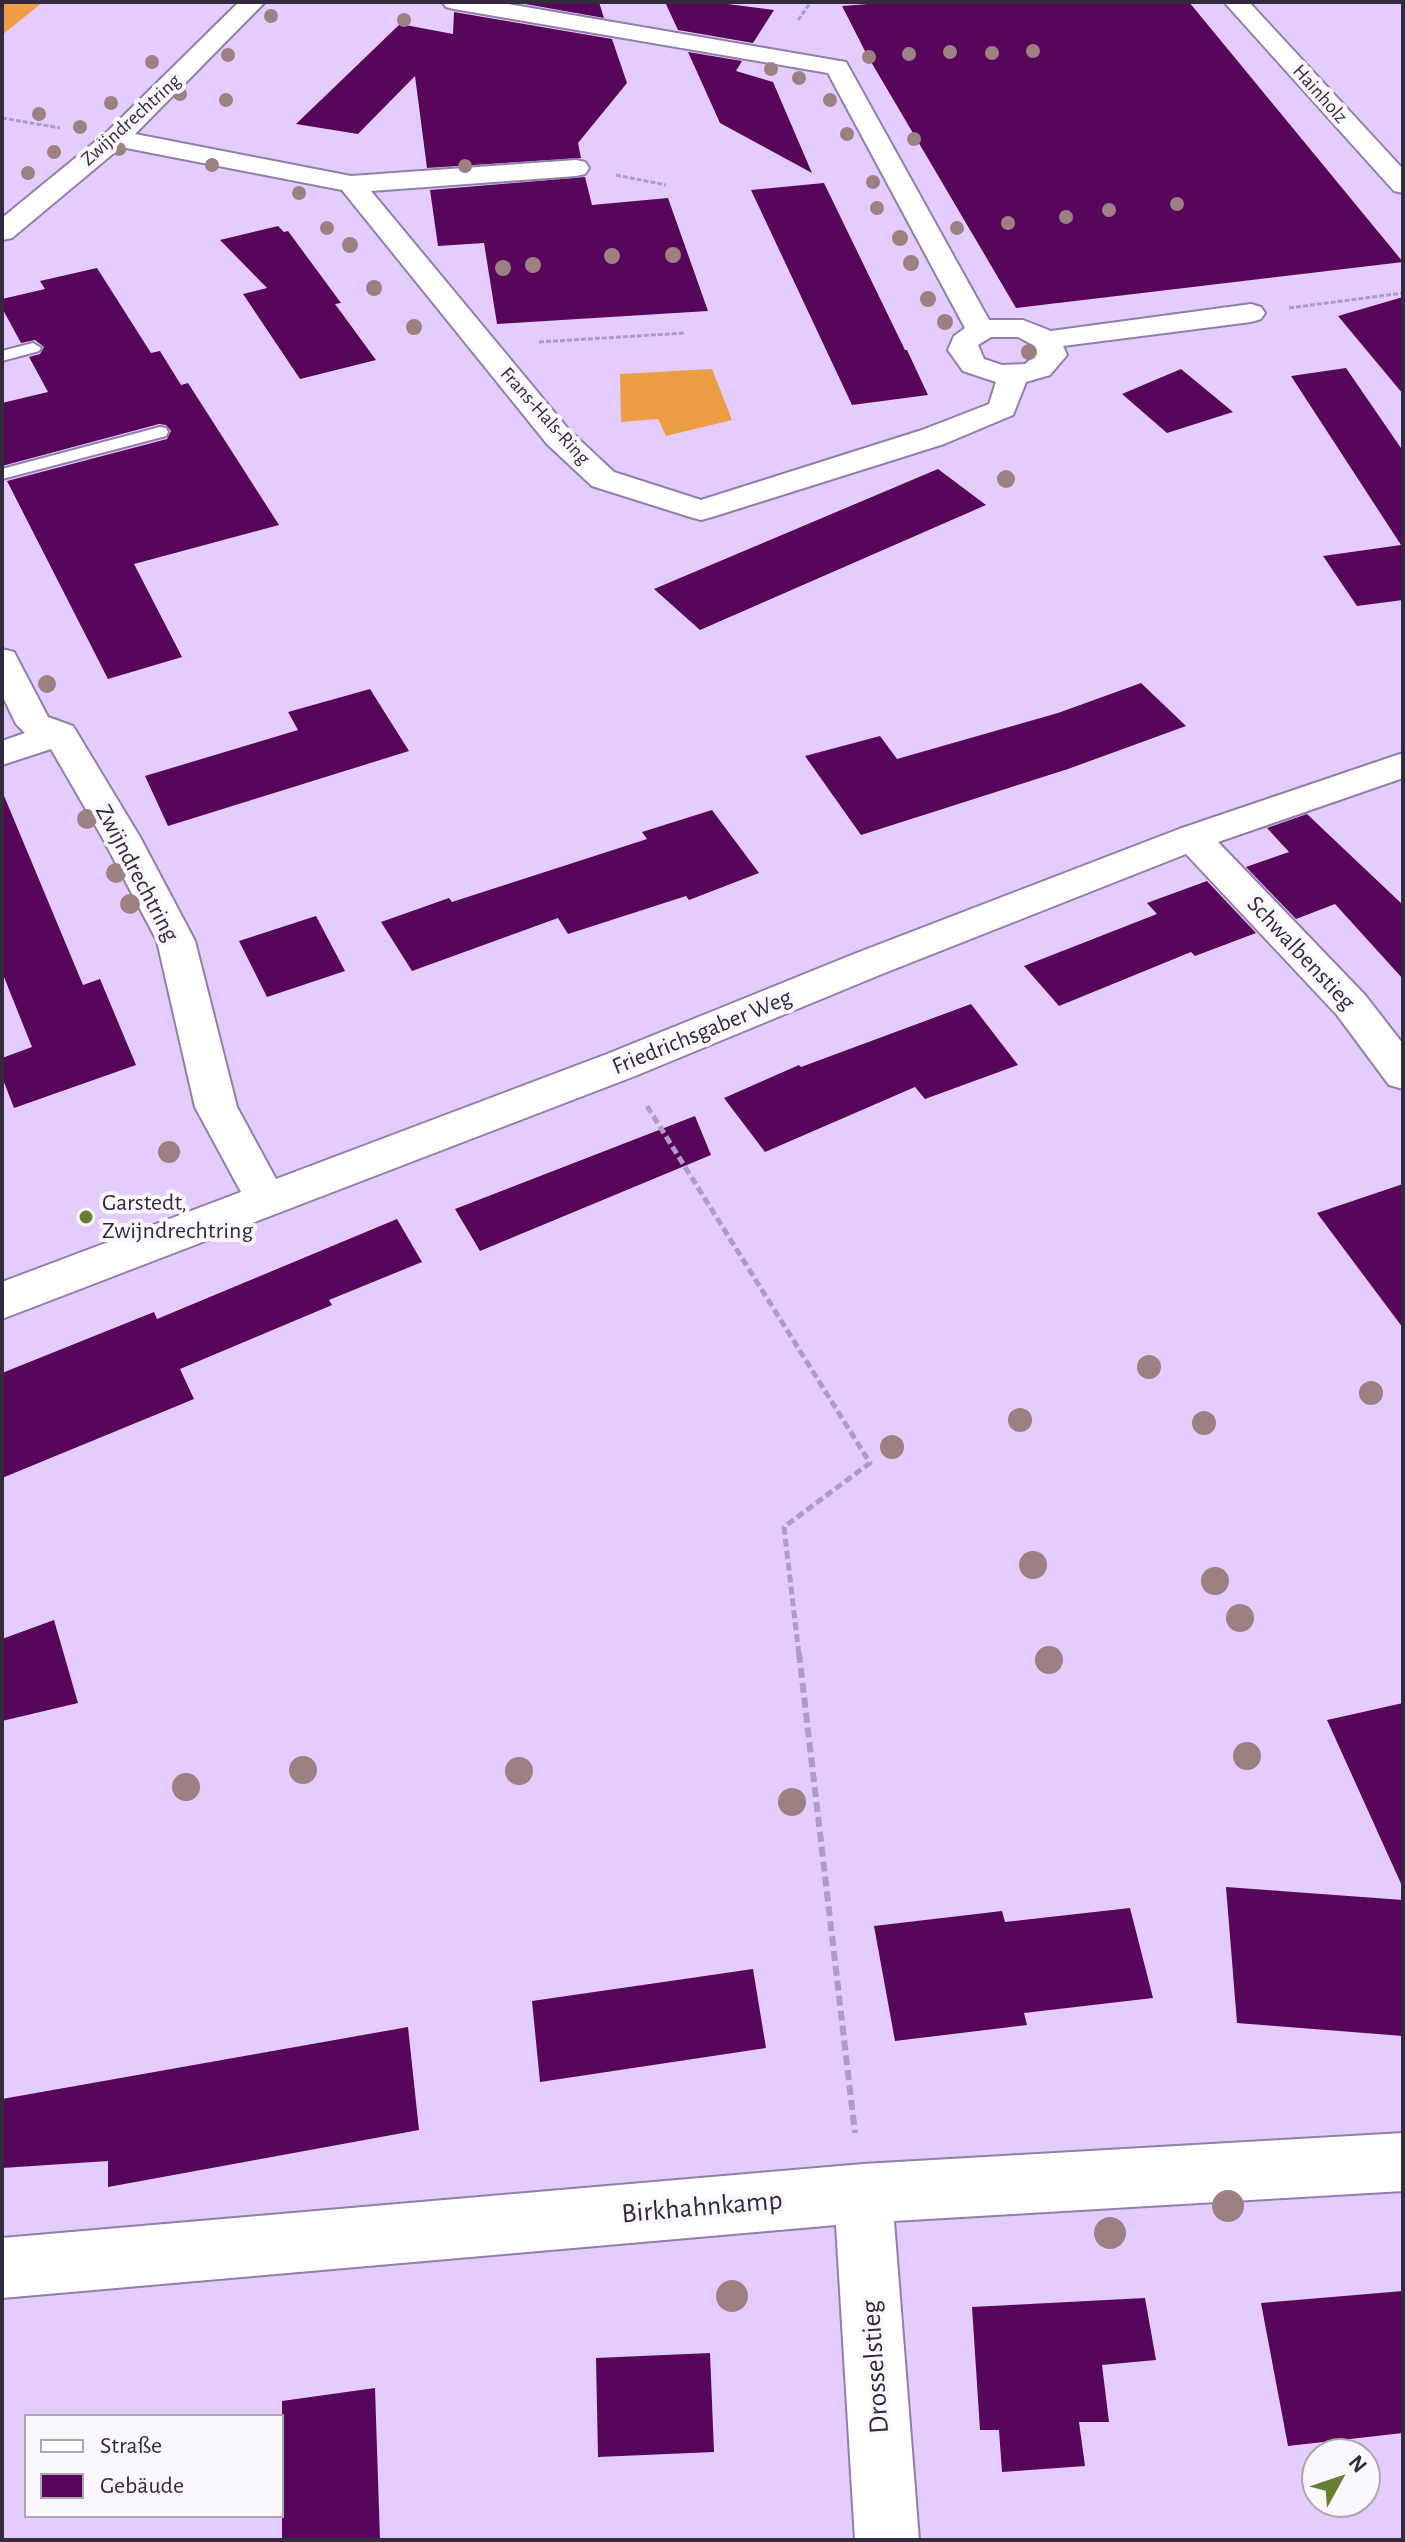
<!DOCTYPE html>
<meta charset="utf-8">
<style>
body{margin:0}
#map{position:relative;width:1405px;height:2542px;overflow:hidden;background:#e4cdfe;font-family:"Alegreya Sans",sans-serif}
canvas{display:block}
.frame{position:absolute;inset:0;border:4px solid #332b3d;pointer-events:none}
.legend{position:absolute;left:24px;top:2414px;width:260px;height:104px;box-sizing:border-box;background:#fbf8fd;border:2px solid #aba6b0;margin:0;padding:10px 14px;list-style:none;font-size:24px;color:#332b3d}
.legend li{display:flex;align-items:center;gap:16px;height:40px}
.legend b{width:40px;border:2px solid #aba6b0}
.north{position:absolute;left:1301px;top:2438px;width:80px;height:80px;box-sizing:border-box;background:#fbf8fd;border:2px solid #aba6b0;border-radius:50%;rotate:50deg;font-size:22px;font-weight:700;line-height:32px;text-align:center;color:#332b3d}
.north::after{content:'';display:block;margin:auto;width:28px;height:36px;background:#658033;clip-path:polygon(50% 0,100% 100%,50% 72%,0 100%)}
</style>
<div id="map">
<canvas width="1405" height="2542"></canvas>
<div class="frame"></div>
<ul class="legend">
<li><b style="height:10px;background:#fff"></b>Straße</li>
<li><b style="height:22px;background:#57065b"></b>Gebäude</li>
</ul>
<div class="north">N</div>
</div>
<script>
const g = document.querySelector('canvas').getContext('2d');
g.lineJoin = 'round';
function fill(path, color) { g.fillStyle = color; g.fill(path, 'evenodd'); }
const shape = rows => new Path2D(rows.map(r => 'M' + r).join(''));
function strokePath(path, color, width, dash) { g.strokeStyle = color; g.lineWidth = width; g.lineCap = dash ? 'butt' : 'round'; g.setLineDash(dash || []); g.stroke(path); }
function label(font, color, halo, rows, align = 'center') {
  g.font = font + ' "Alegreya Sans",sans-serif'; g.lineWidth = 8; g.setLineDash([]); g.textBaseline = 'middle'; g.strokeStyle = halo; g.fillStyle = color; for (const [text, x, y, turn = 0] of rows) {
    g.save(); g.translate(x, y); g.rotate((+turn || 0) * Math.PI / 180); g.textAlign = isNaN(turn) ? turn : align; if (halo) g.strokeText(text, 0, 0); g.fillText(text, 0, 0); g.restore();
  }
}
const green = shape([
 [2,2,43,2,2,35],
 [712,369,732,420,666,436,658,419,621,422,620,374]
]);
const building = shape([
 [514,2,599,2,604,18],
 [665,2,712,2,774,10,753,43,678,30],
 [894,2,1189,2,1403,262,1016,308,867,55,842,6],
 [454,12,612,39,627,83,578,143,581,158,427,168,415,76,358,134,296,124,400,24,453,34],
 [688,52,742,61,736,71,773,82,812,173,720,123],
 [585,177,592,205,668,198,708,311,497,324,484,243,438,246,430,190],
 [824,183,905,350,907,350,928,395,852,405,751,190],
 [278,226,284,232,288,231,341,303,335,304,376,360,300,379,243,294,267,288,220,240],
 [97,268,151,353,160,351,181,385,188,383,279,525,134,564,182,657,108,679,7,481,167,439,171,431,166,425,159,424,2,466,2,403,48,392,29,357,40,354,44,347,35,340,21,343,2,308,2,299,45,289,40,281],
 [1403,297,1403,394,1338,316],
 [1346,368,1403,451,1403,600,1357,606,1323,556,1401,545,1291,376],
 [1181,369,1233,412,1167,433,1122,394],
 [938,469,986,505,700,630,654,589],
 [1141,683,1186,726,1068,769,861,835,805,756,880,736,897,759,1058,713],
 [370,689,409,751,168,826,145,776,298,730,288,712],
 [2,791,83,985,100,979,136,1065,14,1108,2,1077,2,1058,32,1047,2,972],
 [712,810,759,873,689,900,686,896,568,934,558,918,412,971,381,922,449,898,452,902,647,839,642,832],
 [1307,814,1403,905,1403,979,1335,904,1296,919,1246,867,1289,852,1267,828],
 [1207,881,1256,933,1195,956,1191,952,1059,1006,1024,966,1157,914,1147,903],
 [316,916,345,971,267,997,239,941],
 [971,1004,1018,1065,925,1099,915,1087,765,1152,724,1098,799,1065,801,1067],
 [695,1116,711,1155,480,1251,455,1209],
 [1403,1184,1403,1328,1317,1213],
 [397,1219,422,1262,329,1300,332,1305,180,1369,194,1399,2,1478,2,1373,154,1312,157,1319],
 [54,1620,78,1703,2,1721,2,1639],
 [1403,1703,1403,1888,1327,1720],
 [1226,1887,1403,1900,1403,2036,1237,2023],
 [1130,1908,1153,1998,1024,2013,1027,2025,895,2041,874,1926,1002,1911,1005,1922],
 [753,1969,766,2048,540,2082,532,2001],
 [408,2027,419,2130,108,2187,108,2161,2,2168,2,2099],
 [1403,2291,1403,2433,1288,2446,1261,2303],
 [1145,2298,1156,2360,1102,2365,1109,2422,1079,2422,1085,2466,1002,2472,999,2430,980,2430,972,2307],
 [710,2353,714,2452,598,2457,596,2358],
 [375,2388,380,2540,282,2540,282,2401]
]);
const pathFar2 = shape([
 [798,20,811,2],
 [2,118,60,128],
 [616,175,666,185],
 [1289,308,1403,293],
 [539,342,685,333]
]);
const pathFar1 = shape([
 [647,1106,870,1463,784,1527,799,1655]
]);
const path = shape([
 [799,1653,855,2133]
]);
const service = shape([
 [33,343,41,348,39,351,2,361,2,351,33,343],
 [160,427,166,428,168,432,166,436,2,479,2,469,160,427]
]);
const minor = shape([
 [239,2,265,2,135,134,351,176,576,160,585,162,589,168,585,174,576,176,371,191,569,430,614,472,701,500,922,430,989,404,996,382,963,371,948,350,954,336,965,328,828,73,454,9,446,7,442,2,496,2,846,62,989,320,1023,320,1051,331,1251,304,1261,307,1265,313,1261,319,1251,322,1063,346,1067,355,1050,375,1026,382,1013,415,944,444,712,517,701,520,690,517,592,486,547,444,342,190,121,147,12,238,2,240,2,218,107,132,239,2],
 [991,337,1018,337,1033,345,1037,354,1025,364,1002,365,984,359,978,345,991,337],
 [1224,2,1249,2,1403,169,1403,193,1394,191,1224,2],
 [2,649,14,652,48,717,73,726,140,837,195,941,237,1107,276,1179,607,1054,854,954,1179,829,1403,753,1403,778,1218,842,1365,995,1403,1044,1403,1089,1389,1085,1337,1015,1186,854,882,974,635,1076,2,1319,2,1282,241,1192,195,1107,157,941,102,837,51,749,2,765,2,741,25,733,16,724,2,695,2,649],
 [1403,2133,1403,2191,894,2221,919,2540,855,2540,836,2225,2,2298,2,2238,863,2164,1403,2133]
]);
const trees = [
 [271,16,7],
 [404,20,7],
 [1033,51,7],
 [950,52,7],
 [992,53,7],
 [909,54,7],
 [228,55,7],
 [869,57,7],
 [152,62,7],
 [771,69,7],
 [799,78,7],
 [180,94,7],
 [226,100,7],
 [830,100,7],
 [111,103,7],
 [39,114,7],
 [80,127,7],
 [847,134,7],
 [914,139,7],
 [119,149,7],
 [54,152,7],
 [212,165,7],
 [465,166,7],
 [28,173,7],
 [873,182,7],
 [299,193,7],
 [1177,204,7],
 [877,208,7],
 [1109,210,7],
 [1066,217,7],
 [1008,223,7],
 [327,228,7],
 [957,228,7],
 [900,238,8],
 [350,245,8],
 [673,255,8],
 [612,256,8],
 [911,263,8],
 [533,265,8],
 [503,268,8],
 [374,288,8],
 [928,299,8],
 [945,322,8],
 [414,327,8],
 [1029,352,8],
 [1006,479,9],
 [47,684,9],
 [87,819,10],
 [116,873,10],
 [130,904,10],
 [169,1152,11],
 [1149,1367,12],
 [1371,1393,12],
 [1020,1420,12],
 [1204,1423,12],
 [892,1447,12],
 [1033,1565,14],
 [1215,1581,14],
 [1240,1618,14],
 [1049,1660,14],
 [1247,1756,14],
 [303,1770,14],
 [519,1771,14],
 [186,1787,14],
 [792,1802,14],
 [1228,2206,16],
 [1110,2233,16],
 [732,2296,16]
];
const markers = [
 [86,1217,8,"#658033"]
];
const farStreetnames = [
 ["Hainholz",1320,94,48],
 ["Zwijndrechtring",131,120,-42],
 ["Frans-Hals-Ring",545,416,48]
];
const streetNames = [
 ["Zwijndrechtring",137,873,62],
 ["Schwalbenstieg",1301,953,47],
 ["Friedrichsgaber Weg",702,1032,-22]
];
const poiNames = [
 ["Garstedt,",102,1203],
 ["Zwijndrechtring",102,1231]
];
const nearStreetnames = [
 ["Birkhahnkamp",702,2207,-5],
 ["Drosselstieg",875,2367,-94]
];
fill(green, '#ed9e44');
fill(building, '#57065b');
strokePath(service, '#927eaa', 4);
strokePath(minor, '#927eaa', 4);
strokePath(pathFar2, '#ae9cc3', 3, [5, 2]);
strokePath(pathFar1, '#ae9cc3', 5, [8, 4]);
strokePath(path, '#ae9cc3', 6, [10, 5]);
fill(service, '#fff');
fill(minor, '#fff');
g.fillStyle = '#9d8082';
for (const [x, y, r] of trees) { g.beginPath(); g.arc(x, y, r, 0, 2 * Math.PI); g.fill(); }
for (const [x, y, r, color] of markers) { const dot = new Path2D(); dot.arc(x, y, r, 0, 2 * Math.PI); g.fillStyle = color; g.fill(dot); strokePath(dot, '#fbf8fd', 3); }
label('20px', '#332b3d', '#fbf8fd', farStreetnames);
label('24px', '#332b3d', '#fbf8fd', streetNames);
label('24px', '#332b3d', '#fbf8fd', poiNames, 'left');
label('28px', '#332b3d', '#fbf8fd', nearStreetnames);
</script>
